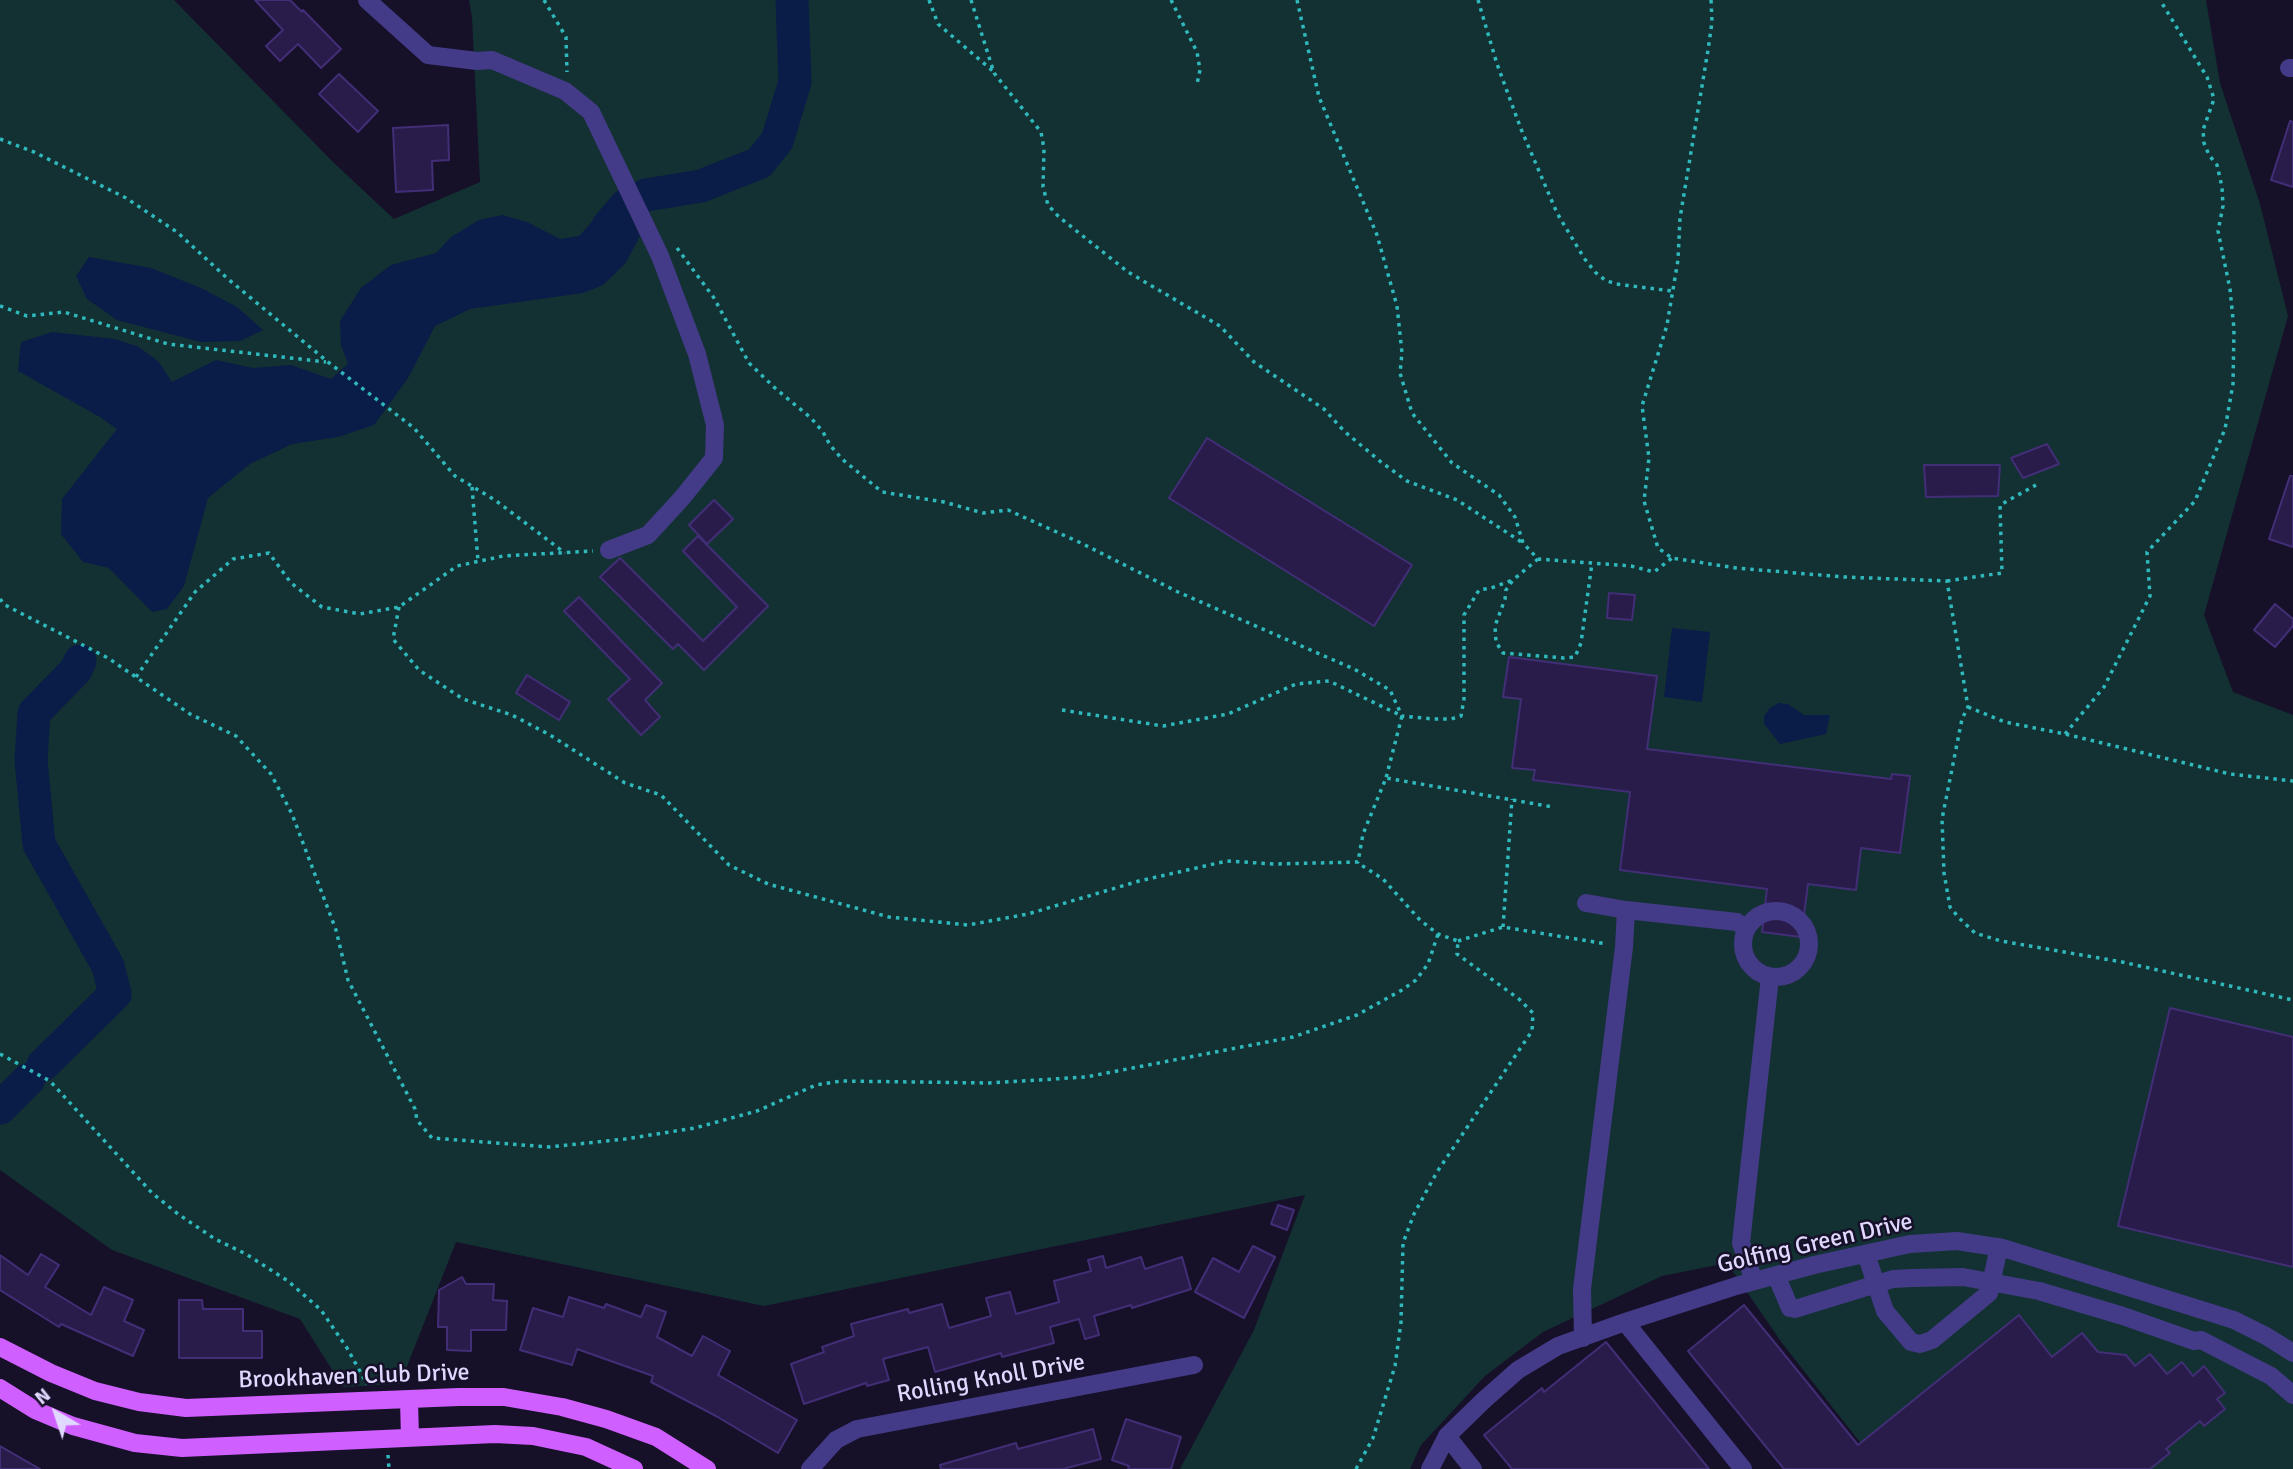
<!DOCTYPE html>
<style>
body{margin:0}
#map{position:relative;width:2293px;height:1469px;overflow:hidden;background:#161029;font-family:Signika,sans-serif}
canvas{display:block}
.north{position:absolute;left:21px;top:1378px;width:70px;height:70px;-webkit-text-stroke:5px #161029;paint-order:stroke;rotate:321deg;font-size:19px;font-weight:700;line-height:28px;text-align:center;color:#e0d8ff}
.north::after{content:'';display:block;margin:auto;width:24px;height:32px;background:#e0d8ff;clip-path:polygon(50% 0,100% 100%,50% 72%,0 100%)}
</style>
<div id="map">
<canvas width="2293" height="1469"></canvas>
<div class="north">N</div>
</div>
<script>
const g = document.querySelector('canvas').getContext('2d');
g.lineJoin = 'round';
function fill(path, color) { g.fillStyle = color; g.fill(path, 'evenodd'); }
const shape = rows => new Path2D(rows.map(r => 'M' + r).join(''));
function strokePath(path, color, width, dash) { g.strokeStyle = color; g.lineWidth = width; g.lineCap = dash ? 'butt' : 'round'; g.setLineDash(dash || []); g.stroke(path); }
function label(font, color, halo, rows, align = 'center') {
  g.font = font + ' Signika,sans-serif'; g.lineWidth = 5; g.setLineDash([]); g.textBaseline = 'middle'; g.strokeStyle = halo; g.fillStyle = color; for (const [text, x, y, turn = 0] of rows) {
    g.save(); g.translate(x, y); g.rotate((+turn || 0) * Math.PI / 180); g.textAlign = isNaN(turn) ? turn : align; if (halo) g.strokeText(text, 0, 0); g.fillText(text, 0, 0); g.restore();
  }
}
const green = shape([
 [0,0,174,0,333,162,394,219,480,182,472,17,469,0,2206,0,2220,83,2260,204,2288,316,2204,615,2233,692,2293,715,2293,1469,1881,1469,1782,1343,1727,1263,1662,1276,1543,1332,1485,1376,1421,1445,1410,1469,1180,1469,1254,1330,1305,1195,764,1306,456,1242,400,1384,343,1387,300,1319,112,1250,0,1170]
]);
const water = shape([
 [624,199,640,236,625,264,603,285,583,293,470,309,435,326,408,378,374,425,338,437,292,444,250,464,208,498,184,586,167,609,152,612,109,568,83,562,61,534,62,499,117,429,100,417,18,371,21,342,52,332,115,339,139,347,158,361,172,382,216,360,253,368,291,365,331,379,348,364,341,345,340,321,361,288,391,265,436,253,451,237,479,220,502,215,527,222,560,239,579,236,611,201],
 [89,257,151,268,201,288,237,307,263,330,240,341,201,342,117,320,87,299,76,276],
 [1672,628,1710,632,1702,702,1664,697],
 [1779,703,1788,704,1804,715,1830,715,1826,734,1780,744,1764,724,1764,716,1770,708]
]);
const river = shape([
 [608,226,626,205,646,195,701,186,759,163,777,141,795,82,792,0],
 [43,1065,115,994,108,966,39,844,31,760,34,713,76,670,80,661],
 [0,1108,29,1079]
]);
const building = shape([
 [255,0,290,0,302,12,303,10,341,49,321,68,298,44,280,61,266,46,283,30,255,0],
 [339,74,378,111,358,132,319,94,339,74],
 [2290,121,2293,122,2293,187,2271,180,2290,121],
 [448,125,449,160,432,161,433,190,396,192,393,128,448,125],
 [1207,438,1412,565,1374,626,1169,498,1207,438],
 [2047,444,2059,464,2023,478,2011,458,2047,444],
 [1924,465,2000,465,1998,496,1926,497,1924,465],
 [2290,476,2293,476,2293,547,2269,539,2290,476],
 [714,500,733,519,707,544,689,525,714,500],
 [698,536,768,606,704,670,678,644,673,649,600,577,620,558,703,641,737,607,683,551,698,536],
 [1609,593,1635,595,1632,620,1607,618,1609,593],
 [579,597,662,683,645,700,660,717,641,735,608,699,630,679,564,611,579,597],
 [2275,604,2293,619,2293,626,2275,647,2254,630,2275,604],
 [1509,657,1657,676,1647,749,1891,779,1892,774,1910,776,1900,853,1861,848,1856,890,1808,884,1801,937,1762,932,1767,889,1620,870,1630,792,1533,780,1535,770,1512,768,1521,699,1503,697,1509,657],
 [527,675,570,702,559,720,516,693,527,675],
 [2170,1008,2293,1037,2293,1267,2118,1226,2170,1008],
 [1278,1205,1294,1210,1287,1230,1271,1224,1278,1205],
 [1253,1246,1275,1257,1244,1318,1195,1292,1213,1258,1239,1272,1253,1246],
 [41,1254,59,1265,45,1287,91,1315,104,1287,133,1300,124,1321,144,1330,133,1356,61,1324,59,1327,0,1290,0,1255,28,1275,41,1254],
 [1103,1256,1106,1268,1141,1257,1145,1269,1182,1257,1191,1289,1132,1308,1131,1305,1094,1316,1099,1335,1085,1339,1079,1319,1050,1327,1054,1343,1002,1357,1001,1353,935,1372,928,1347,883,1359,889,1380,867,1386,866,1383,804,1404,791,1364,824,1352,822,1347,854,1336,851,1324,908,1309,909,1313,942,1304,949,1328,991,1316,986,1298,1010,1292,1016,1314,1059,1302,1054,1281,1091,1271,1088,1260,1103,1256],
 [462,1277,466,1284,494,1284,493,1300,507,1301,506,1330,471,1330,471,1351,447,1350,447,1327,438,1327,439,1290,462,1277],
 [569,1297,604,1308,606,1304,641,1317,646,1305,666,1312,657,1337,692,1356,703,1336,730,1351,718,1375,797,1420,778,1453,716,1416,651,1382,653,1376,577,1349,572,1365,520,1350,533,1308,563,1317,569,1297],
 [179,1300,202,1300,203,1309,243,1309,243,1331,262,1331,262,1358,179,1358,179,1300],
 [1744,1305,1858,1445,2019,1315,2052,1357,2082,1333,2098,1352,2126,1355,2135,1366,2150,1354,2167,1374,2182,1362,2193,1376,2204,1366,2225,1393,2217,1399,2225,1409,2204,1426,2200,1421,2166,1449,2170,1453,2150,1469,1784,1469,1688,1351,1744,1305],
 [1606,1342,1709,1469,1512,1469,1484,1435,1542,1388,1544,1392,1606,1342],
 [1126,1419,1181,1437,1171,1469,1128,1469,1129,1466,1112,1460,1126,1419],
 [1093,1429,1101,1459,1063,1469,941,1469,940,1465,1016,1443,1018,1449,1093,1429],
 [0,1446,40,1469,0,1469,0,1446]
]);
const path = shape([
 [544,0,566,37,567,72],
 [929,0,938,24,994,72],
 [971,0,994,73,1041,132,1044,149,1043,187,1048,205,1059,217,1128,272,1220,326,1254,362,1324,409,1344,431,1381,462,1407,481,1457,500,1523,543],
 [1171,0,1197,52,1200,70,1197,84],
 [1297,0,1319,97,1377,235,1397,306,1402,353,1400,373,1412,413,1452,463,1499,495,1515,517,1523,543,1538,559,1631,566,1654,572,1672,558],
 [1478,0,1497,64,1521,129,1557,213,1584,258,1595,272,1605,280,1616,284,1672,291],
 [1711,0,1712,22,1708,50,1680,218,1678,260,1667,325,1642,406,1649,458,1644,501,1658,548,1672,558,1736,568,1844,577,1947,581,1968,707,1962,719,1942,819,1944,873,1950,907,1959,918,1975,933,2001,941,2122,962,2293,1000],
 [0,139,34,152,126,198,177,232,228,279,328,362,414,428,455,476,495,500,565,553],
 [677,248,714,298,749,363,776,389,811,418,823,432,830,445,842,459,882,492,944,502,983,513,1008,510,1081,543,1178,592,1354,669,1390,690,1402,716,1433,719,1451,719,1461,716,1464,699,1464,615,1479,590,1491,588,1513,580],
 [0,306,27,316,64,312,168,344,326,362],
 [472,487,478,561],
 [1538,559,1513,580,1506,590,1505,599,1495,626,1496,642,1503,653,1564,658,1575,657,1581,643,1592,563],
 [1947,581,2002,573,2000,505,2036,485],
 [0,599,5,605,108,658,190,714,236,736,271,774,292,814,336,930,348,980,415,1109,417,1120,432,1138,549,1147,625,1139,695,1128,757,1111,816,1085,841,1081,989,1083,1086,1077,1293,1037,1357,1015,1402,990,1416,980,1428,964,1438,934],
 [399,607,393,639,419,670,463,699,512,715,550,735,625,783,661,795,729,865,768,884,889,917,968,925,1028,914,1139,881,1227,861,1274,864,1358,862,1363,834,1386,778,1553,807],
 [136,677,195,592,233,559,269,553,291,583,322,607,360,614,399,607,457,566,503,556,593,551],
 [1968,707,2005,722,2065,734,2230,774,2293,781],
 [1062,710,1163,726,1228,714,1296,684,1329,681,1402,716,1386,778],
 [2065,734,2104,687,2150,596,2147,552,2195,501,2225,429,2233,384,2234,329,2230,289,2218,231,2223,206,2222,187,2217,165,2209,155,2204,143,2203,130,2214,99,2207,77,2160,0],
 [1503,927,1512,799],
 [1458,941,1503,927,1607,944],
 [0,1054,50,1081,152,1193,178,1214,215,1239,246,1254,288,1281,321,1310,347,1348,367,1384],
 [388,1455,389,1469],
 [1356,1469,1373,1438,1395,1366,1401,1322,1403,1243,1414,1214,1437,1172,1532,1031,1533,1013,1519,999,1457,954,1458,941,1438,934,1420,920,1383,879,1358,863]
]);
const minor = shape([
 [367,0,428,55,477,61,492,60,565,91,591,112,660,256,697,354,715,425,714,458,682,498,648,535,609,550],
 [2289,68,2293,68],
 [1626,910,1737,922,1746,929],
 '1743 944a33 33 0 1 1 66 0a33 33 0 1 1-66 0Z',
 [1866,1254,1885,1311,1911,1342,1920,1344,1932,1340,1989,1293,1999,1247],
 [1776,1275,1790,1308,1795,1309,1893,1279,1912,1278,1963,1277,2039,1291,2123,1316,2194,1341,2201,1340,2271,1376,2293,1395],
 [1754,1281,1741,1243,1770,977],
 [1625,1322,1743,1469],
 [1583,1338,1582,1289,1624,947,1626,910,1586,903],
 [1447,1436,1473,1469],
 [810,1469,836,1440,857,1429,1194,1365],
 [1430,1469,1447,1436,1484,1400,1518,1370,1558,1346,1625,1322,1736,1286,1814,1265,1910,1244,1957,1241,2003,1248,2234,1320,2266,1336,2293,1353]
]);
const major = shape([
 [0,1347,51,1373,95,1391,139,1402,186,1408,459,1397,504,1397,562,1407,606,1419,656,1437,707,1469],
 [0,1388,35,1410,73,1426,135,1443,182,1448,495,1434,533,1436,586,1447,634,1469],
 [409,1400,410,1438]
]);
const streetNames = [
 ["Golfing Green Drive",1815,1244,-13],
 ["Brookhaven Club Drive",354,1377,-2],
 ["Rolling Knoll Drive",991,1379,-10]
];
fill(green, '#133133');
fill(water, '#0a1c48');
strokePath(river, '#0a1c48', 33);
fill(building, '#291c4a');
strokePath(building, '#422e76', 2);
strokePath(path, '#2fb9bc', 3.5, [3.5, 5]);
strokePath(minor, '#443b88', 18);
strokePath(major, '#d05fff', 18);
label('24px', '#e0d8ff', '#161029', streetNames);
</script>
